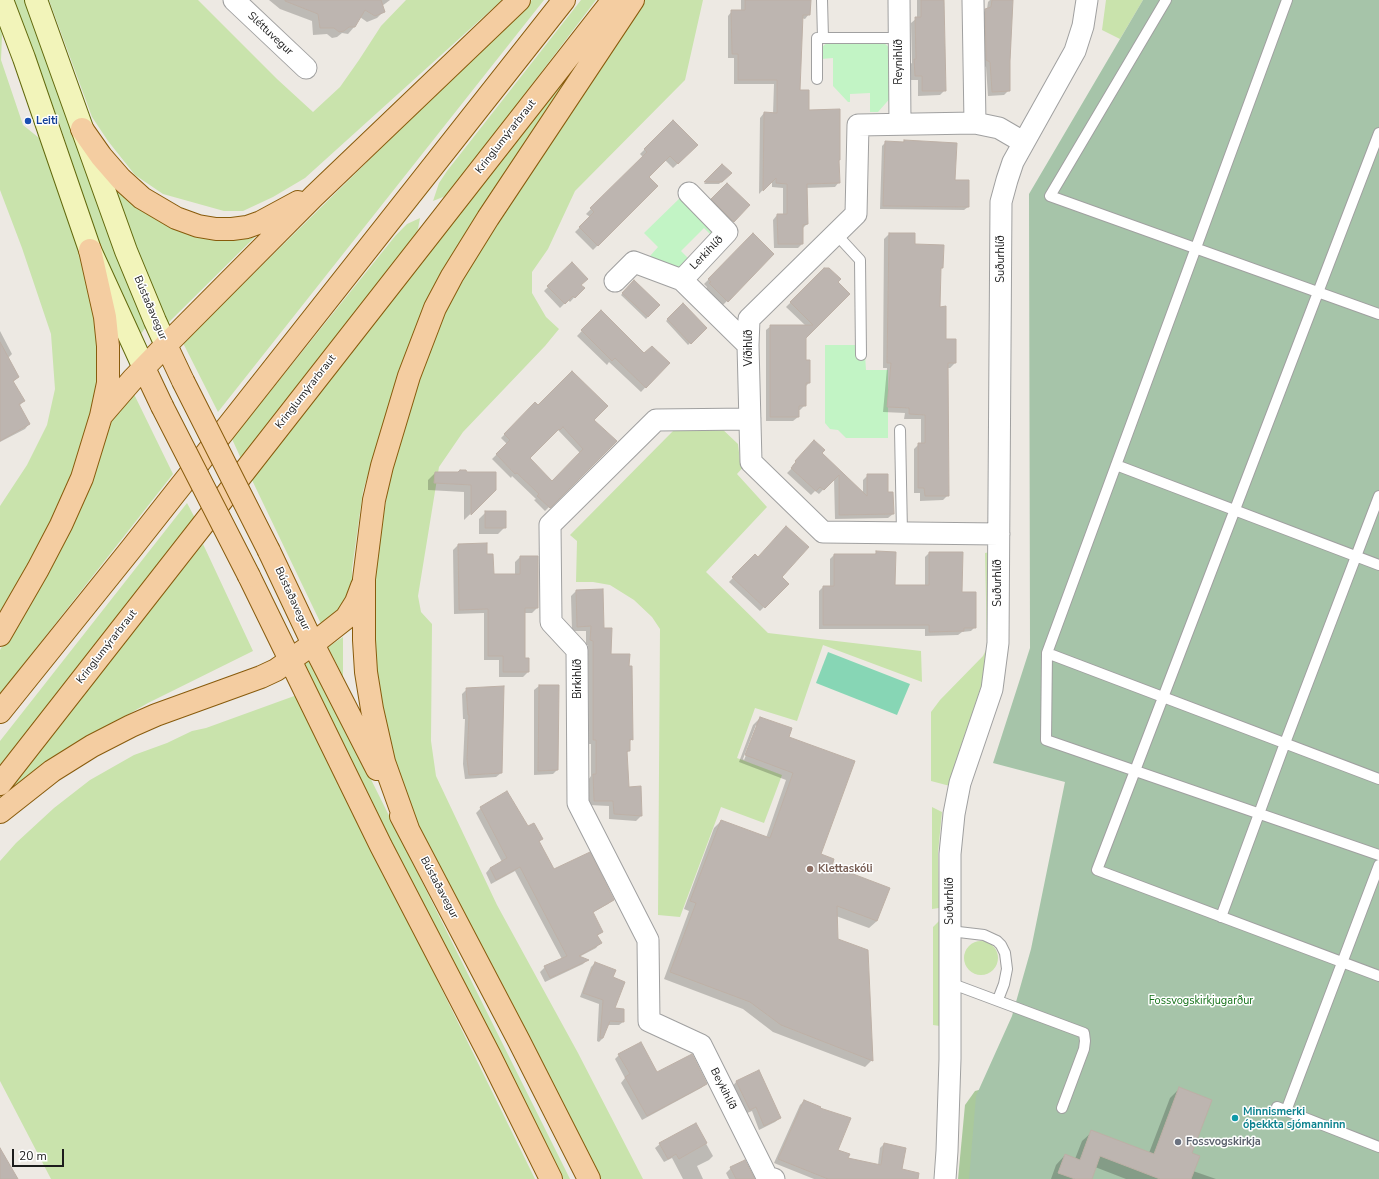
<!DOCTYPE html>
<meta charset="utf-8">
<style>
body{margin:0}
#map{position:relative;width:1379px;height:1179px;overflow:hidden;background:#ede9e3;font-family:"Nunito Sans",sans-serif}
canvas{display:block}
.scale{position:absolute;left:12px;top:1149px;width:52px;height:18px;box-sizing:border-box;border:2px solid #1c1c1c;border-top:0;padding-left:5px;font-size:12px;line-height:14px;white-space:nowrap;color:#1c1c1c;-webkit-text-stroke:3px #fff;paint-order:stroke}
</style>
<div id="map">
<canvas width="1379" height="1179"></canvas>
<div class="scale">20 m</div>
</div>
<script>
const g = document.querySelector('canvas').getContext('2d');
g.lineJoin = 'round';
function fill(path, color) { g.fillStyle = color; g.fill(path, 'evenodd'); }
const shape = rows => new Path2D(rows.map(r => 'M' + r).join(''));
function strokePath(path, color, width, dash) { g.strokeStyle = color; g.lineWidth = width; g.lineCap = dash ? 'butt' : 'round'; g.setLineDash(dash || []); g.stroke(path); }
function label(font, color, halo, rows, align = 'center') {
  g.font = font + ' "Nunito Sans",sans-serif'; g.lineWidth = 3; g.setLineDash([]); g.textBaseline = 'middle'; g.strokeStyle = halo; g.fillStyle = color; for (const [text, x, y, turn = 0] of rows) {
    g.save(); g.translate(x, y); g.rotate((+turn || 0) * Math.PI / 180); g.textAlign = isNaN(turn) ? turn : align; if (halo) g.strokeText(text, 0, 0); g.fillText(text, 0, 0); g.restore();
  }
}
const grass = shape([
 [13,0,25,0,146,327,140,335,111,271,90,219,60,125],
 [49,0,198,0,277,79,313,112,340,87,359,60,381,26,406,0,502,0,305,178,273,197,243,211,224,211,163,194,135,175,108,141,92,117],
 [532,0,544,0,218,412,183,343],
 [581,0,596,0,448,195,433,201,439,183,447,171],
 [622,0,541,123,388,409,363,491,352,569,352,592,347,606,323,628,251,478],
 [642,0,703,0,685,80,575,191,548,249,532,272,532,293,546,317,559,329,545,346,463,432,439,467,418,596,421,612,432,624,431,741,436,776,497,905,578,1053,643,1179,600,1179,420,831,394,759,382,713,375,653,372,582,388,490,410,391,436,331,471,257],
 [1106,0,1143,0,1120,39,1102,30],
 [0,21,2,35,1,60,23,125,44,142,82,257,95,312,100,356,97,399,68,496,0,622,0,506,27,465,47,425,55,389,51,334,22,248,0,190],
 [109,176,166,222,263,229,166,325],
 [420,218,418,229,411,247,243,463,232,439,396,235,407,224],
 [132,390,173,474,0,694,0,650,78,515,112,411],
 [719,426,738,444,740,461,745,465,737,474,767,507,706,572,768,633,921,651,922,682,823,645,797,721,755,708,737,758,782,775,764,823,721,807,680,917,658,915,660,629,652,617,634,600,610,585,593,582,576,582,577,541,570,535,676,428],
 [187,503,196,520,0,765,0,741],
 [203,544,253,651,148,703,84,740,0,803,0,798],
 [990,552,986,665,977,704,950,786,931,781,931,712,940,700,983,656,987,648,985,553],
 [343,637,343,677,328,647],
 [311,659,570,1179,562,1179,301,664],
 [297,695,535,1179,51,1179,0,1081,0,861,16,843,54,808,90,780,134,755,167,743,192,731,206,728],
 [932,807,942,812,938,853,939,908,932,909],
 [939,921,940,1026,933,1025,933,927],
 '964 958a17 17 0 1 1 34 0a17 17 0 1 1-34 0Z'
]);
const forest = shape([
 [986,1088,1019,1179,958,1179,965,1105,975,1091]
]);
const cemetery = shape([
 [1143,0,1379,0,1379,1179,969,1179,976,1096,1012,1016,1031,949,1065,782,993,763,1030,648,1029,194]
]);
const park = shape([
 [829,41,883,42,893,51,893,95,878,112,870,112,870,93,850,94,850,102,848,102,833,86,833,58,821,59,820,49],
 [682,196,716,230,715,239,704,228,681,251,693,263,684,272,656,263,650,256,658,247,644,233],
 [825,345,857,345,865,355,866,370,888,370,888,438,846,438,838,430,830,429,825,423]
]);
const pitch = shape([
 [828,652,910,684,897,715,816,683]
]);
const shadow = shape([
 [269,0,390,0,382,6,384,11,377,18,367,22,360,17,355,26,348,34,342,33,337,37,332,38,327,34,313,35,312,21,280,9],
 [741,0,810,0,809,14,805,19,801,18,799,91,808,111,839,160,838,161,839,182,835,187,806,188,807,224,803,228,802,244,798,248,774,248,773,220,777,215,783,215,783,188,772,187,772,180,759,194,760,118,764,113,773,114,774,84,734,84,734,58,728,58,728,16,732,11,741,11],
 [917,0,943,0,945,90,940,95,918,96,918,80,911,80,910,64,912,63,911,23,917,18],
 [990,0,1012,0,1009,90,1004,95,988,96,986,67,982,64,981,15,987,9,988,2],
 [673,121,697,145,673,168,665,160,648,177,657,186,593,250,575,232,590,217,586,214,643,157,640,154],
 [904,141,954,180,968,207,964,210,880,209,882,146,886,142,902,143],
 [722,165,730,173,719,184,704,184],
 [727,184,748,205,729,225,707,204],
 [889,234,914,245,942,268,940,269,939,308,945,340,955,363,950,368,948,368,948,495,943,500,920,501,920,493,914,493,914,449,919,444,921,444,921,419,904,419,905,413,883,412,887,368,883,368,884,239],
 [753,235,773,254,723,305,706,289,707,287,704,284],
 [572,263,580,285,583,288,570,302,568,300,560,308,544,291],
 [824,269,848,294,805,338,805,361,809,383,805,387,805,405,800,410,798,410,798,417,793,421,766,421,766,330,771,326,806,326,786,307],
 [634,281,659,305,646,319,621,295],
 [683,305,706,328,688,345,666,321],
 [601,311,644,354,668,363,641,392,609,362,607,365,577,336],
 [0,331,12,354,8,358,18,377,13,382,24,401,19,406,29,424,25,429,0,442],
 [536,403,538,406,592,420,615,441,545,511,534,500,536,499,512,476,511,478,492,459,507,444,501,438],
 [558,430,580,453,552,482,528,458,554,432,555,433],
 [814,441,820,453,863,493,863,480,868,475,888,493,893,514,888,518,835,519,834,478,819,494,815,491,811,495,787,473,793,467,792,466],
 [435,473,495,490,464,520,464,492,428,490,428,480],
 [486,512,505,527,498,534,479,534,479,519],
 [486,544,486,555,493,575,515,575,515,562,520,557,537,608,532,613,524,613,524,659,528,672,523,677,499,677,499,660,484,660,484,613,454,614,453,550,458,545],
 [877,552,894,586,925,586,925,557,929,553,961,593,975,627,971,631,962,632,958,635,925,636,925,629,819,629,819,591,823,587,830,587,830,559,834,555,874,555],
 [755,555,787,584,760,611,729,582],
 [576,591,603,628,610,655,632,739,629,742,629,751,626,753,628,788,641,816,636,821,609,819,609,806,589,805,588,780,591,776,591,744,589,744,588,645,586,645,586,631,572,631,571,596],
 [539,686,558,686,557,770,553,774,534,775,534,690],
 [467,689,501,773,496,777,465,779,463,764,465,719,463,719,462,694],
 [760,718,788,738,820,855,877,921,869,928,836,916,837,939,872,1060,865,1067,773,1032,743,1009,664,979,689,911,684,909,714,828,721,821,766,838,786,780,739,762,753,725],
 [756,725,758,725,744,760,743,759],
 [481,808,527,827,541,839,539,842,554,870,613,900,608,904,592,913,602,932,597,936,600,943,596,948,579,957,587,960,583,964,545,982,540,972,545,967,562,959,515,871,491,884,486,873,490,868,502,862,476,813],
 [595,963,612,978,613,1009,623,1022,619,1025,607,1025,603,1038,599,1042,597,1041,599,1004,580,997,591,967],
 [619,1055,657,1073,706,1084,701,1088,642,1120,621,1083,625,1078,615,1059],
 [759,1071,780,1118,775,1122,759,1130,752,1111,745,1114,732,1087,736,1082],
 [1179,1089,1193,1171,1216,1179,1126,1179,1095,1167,1090,1179,1051,1179,1056,1165,1065,1155,1075,1159,1082,1141,1092,1132,1149,1153,1170,1098],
 [804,1101,837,1151,847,1158,878,1165,880,1148,884,1144,905,1149,900,1179,814,1179,774,1163,800,1105],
 [695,1124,713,1156,709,1160,697,1166,703,1179,683,1179,672,1158,664,1162,655,1148,660,1144],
 [745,1161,754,1179,729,1179,726,1173,731,1168]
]);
const building = shape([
 [285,0,381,0,385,12,375,16,365,10,355,27,349,27,344,31,339,32,334,28,320,28,318,14,285,1,285,0],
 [745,0,811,0,810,15,803,15,800,90,809,90,809,110,840,109,840,160,839,160,840,183,807,184,808,224,803,225,803,244,778,244,777,214,787,214,787,184,776,183,776,178,763,191,764,112,777,113,777,80,738,80,738,54,732,54,731,10,745,10,745,0],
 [921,0,944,0,946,91,922,91,922,76,915,76,914,59,916,59,915,17,921,17,921,0],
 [992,0,1013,0,1010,61,1010,91,992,92,990,62,986,60,985,9,991,7,992,0],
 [673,120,698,145,678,164,670,156,649,177,658,186,598,246,579,227,594,212,590,208,647,152,644,149,673,120],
 [904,140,957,143,955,180,969,180,969,207,883,206,885,141,904,142,904,140],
 [722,164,732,173,722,182,704,182,722,164],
 [727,183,750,205,734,222,711,199,727,183],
 [753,233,774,254,728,302,709,283,711,282,708,279,753,233],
 [889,233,915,233,915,244,944,245,943,268,941,268,940,307,946,306,946,339,956,339,956,363,948,363,949,496,925,496,924,488,918,488,918,443,925,443,925,415,909,414,909,408,887,407,891,363,887,363,889,233],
 [572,262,588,279,581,285,585,288,575,298,573,296,565,304,547,286,572,262],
 [824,268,829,268,841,279,838,282,850,294,806,338,806,360,810,360,810,383,806,383,806,406,799,406,799,417,770,417,770,325,813,325,790,302,824,268],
 [634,280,660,305,648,317,622,293,634,280],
 [683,303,707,328,691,344,667,319,683,303],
 [601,310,644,353,652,346,670,363,646,388,615,358,612,361,581,330,601,310],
 [0,342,19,377,13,381,25,401,19,404,30,424,0,441,0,342],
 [572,371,608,406,594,420,617,441,550,508,537,496,539,494,517,473,515,474,496,454,510,440,504,434,535,402,538,405,572,371],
 [563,427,583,449,552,481,530,458,559,429,560,430,563,427],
 [814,440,825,450,822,453,867,496,867,474,888,474,888,492,893,492,894,514,839,515,839,475,824,490,820,487,816,491,791,468,796,462,795,461,814,440],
 [460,470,466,470,467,472,496,472,496,490,471,515,471,485,434,483,435,472,458,472,460,470],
 [485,511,506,511,506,528,485,528,485,511],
 [786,526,809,547,782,577,789,584,765,608,732,577,755,554,758,557,786,526],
 [487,543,487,554,493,554,494,574,520,574,520,556,538,556,538,608,525,608,525,658,529,658,529,672,503,672,503,656,488,656,488,609,459,610,458,544,487,543],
 [876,551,896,552,895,585,929,585,929,552,963,552,962,592,976,592,976,628,964,628,964,631,929,632,929,625,823,625,823,586,834,586,834,554,876,554,876,551],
 [603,589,604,628,612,628,611,654,630,654,629,666,632,666,633,740,630,739,630,751,627,751,629,787,641,786,642,816,614,814,613,801,594,801,593,774,596,774,596,740,593,740,593,641,590,640,591,626,577,627,576,590,603,589],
 [539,685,559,685,558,770,538,771,539,685],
 [504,686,502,773,469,775,467,759,469,715,468,715,466,688,504,686],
 [760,717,792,728,789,737,855,761,821,854,834,859,832,866,890,888,877,921,837,906,838,939,868,950,873,1061,781,1025,750,1002,670,972,696,903,690,901,721,820,770,838,793,773,745,755,760,717],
 [507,791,528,826,534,823,543,839,539,841,554,869,590,852,614,900,593,912,603,932,597,935,602,943,579,956,589,960,550,978,544,966,567,956,520,867,496,880,490,868,507,858,480,807,507,791],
 [595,962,616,970,613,977,625,982,615,1008,624,1009,624,1022,610,1021,603,1038,600,1038,603,1000,583,993,595,962],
 [641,1042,657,1072,692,1054,707,1084,647,1116,625,1077,630,1074,618,1054,641,1042],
 [759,1070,781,1118,764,1126,756,1107,750,1110,736,1081,759,1070],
 [1179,1087,1212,1100,1192,1153,1200,1156,1191,1179,1160,1179,1100,1156,1092,1179,1075,1179,1058,1173,1065,1154,1080,1160,1091,1130,1154,1154,1179,1087],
 [804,1100,821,1107,820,1108,851,1118,838,1150,850,1154,848,1158,881,1165,884,1143,906,1148,902,1169,919,1173,918,1179,828,1179,778,1159,804,1100],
 [696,1123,707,1143,679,1159,676,1154,668,1159,659,1143,696,1123],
 [0,1148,18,1179,0,1179,0,1148],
 [745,1160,755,1179,736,1179,730,1167,745,1160]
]);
const lane = shape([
 [822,0,823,38],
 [1166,0,1050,196,1379,314],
 [1287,0,1047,653,1046,740,1379,855],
 [817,79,817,38,899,38],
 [1379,133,1097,870,1379,976],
 [836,234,860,260,861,355],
 [900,430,902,533],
 [1116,465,1379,565],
 [1047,653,1379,779],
 [1221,917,1285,743,1379,496],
 [950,931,984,935,997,941,1001,945,1005,953,1007,969,1004,984,999,997,996,1000],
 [950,983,1084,1033,1085,1041,1084,1049,1062,1108],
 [1277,1107,1379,1147],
 [1286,1111,1379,865]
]);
const street = shape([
 [234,0,306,68],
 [899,0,900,124],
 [973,0,975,123],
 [689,193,727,232,682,280,748,345],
 [615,281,634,262,682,280],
 [750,419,656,420,550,525,551,622,577,650,578,803,648,940,649,1021,701,1045,767,1177,774,1179],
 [999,534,823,532,751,462,748,345,749,319,856,214,858,125,975,123,999,128,1023,142],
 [945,1179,947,1151,950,1059,950,854,954,814,960,783,992,689,998,643,1001,202,1007,180,1013,162,1075,51,1083,26,1087,0]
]);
const secondary = shape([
 [2,0,24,58,90,250,144,368],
 [36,0,126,251,155,321,166,345]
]);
const primary = shape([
 [82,129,101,156,121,179,142,198,176,218,198,226,216,229,232,229,247,227,261,222,298,202],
 [166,345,183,381],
 [144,368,162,406],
 [101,416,133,379,166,345,314,196,519,0],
 [269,551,313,644,377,769],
 [249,576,381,846,490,1056,551,1179],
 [0,635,38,569,61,525,82,478,101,416,108,383,108,346,105,317,90,250],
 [0,712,131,549,564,0],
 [0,784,613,0],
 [0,812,52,771,92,746,131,726,156,715,261,677,276,670,313,644,346,618,356,602,362,586],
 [401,816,519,1041,589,1179],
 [408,829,384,762,372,709,366,672,364,640,364,579,374,500,382,466,409,376,435,308,452,276,488,218,633,0]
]);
const primaryBridge = shape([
 [183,381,269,551],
 [162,406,249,576]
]);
const markers = [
 [28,121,4,"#1a4fb4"],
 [810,869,4,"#8d6e63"],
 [1235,1118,4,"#0f9aa8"],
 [1178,1142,4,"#6b7280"]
];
const streetNames = [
 ["Sléttuvegur",270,34,43],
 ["Reynihlíð",899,62,-90],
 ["Kringlumýrarbraut",506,137,-52],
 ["Lerkihlíð",707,253,-46],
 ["Suðurhlíð",1001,259,-90],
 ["Bústaðavegur",150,308,67],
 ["Víðihlíð",749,348,-90],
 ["Kringlumýrarbraut",306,392,-52],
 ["Suðurhlíð",998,583,-90],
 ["Bústaðavegur",292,599,65],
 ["Kringlumýrarbraut",107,647,-52],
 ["Birkihlíð",578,679,-90],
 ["Bústaðavegur",439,888,62],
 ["Suðurhlíð",950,901,-90],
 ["Beykihlíð",723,1089,63]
];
const transitNames = [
 ["Leiti",36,121]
];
const educationNames = [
 ["Klettaskóli",818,869]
];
const parkNames = [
 ["Fossvogskirkjugarður",1201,1001]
];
const cultureNames = [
 ["Minnismerki",1243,1112],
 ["óþekkta sjómanninn",1243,1125]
];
const worshipNames = [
 ["Fossvogskirkja",1186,1142]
];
fill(grass, '#c9e3ac');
fill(forest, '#aac99b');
fill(cemetery, '#a6c4a9');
fill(park, '#c2f4c5');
fill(pitch, '#87d6b5');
fill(shadow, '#0003');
fill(building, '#bdb5b0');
strokePath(building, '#bdb0a6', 1);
strokePath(lane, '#a0a0a0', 12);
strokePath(street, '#a0a0a0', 23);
strokePath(secondary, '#62690d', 24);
strokePath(primary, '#885b0c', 24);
strokePath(lane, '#fff', 10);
strokePath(street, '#fff', 21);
strokePath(secondary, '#f2f4ba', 22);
strokePath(primary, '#f4cda1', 22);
strokePath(primaryBridge, '#885b0c', 24, []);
strokePath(primaryBridge, '#f4cda1', 22);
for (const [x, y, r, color] of markers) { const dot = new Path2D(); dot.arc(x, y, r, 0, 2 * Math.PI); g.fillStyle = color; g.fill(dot); strokePath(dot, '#fff', 1.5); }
label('11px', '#1c1c1c', '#fff', streetNames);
label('bold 11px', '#164399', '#fff', transitNames, 'left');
label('bold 11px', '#785e54', '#fff', educationNames, 'left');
label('11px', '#147119', '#fff', parkNames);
label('bold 11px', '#0d838f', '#fff', cultureNames, 'left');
label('bold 11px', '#5b616d', '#fff', worshipNames, 'left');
</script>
